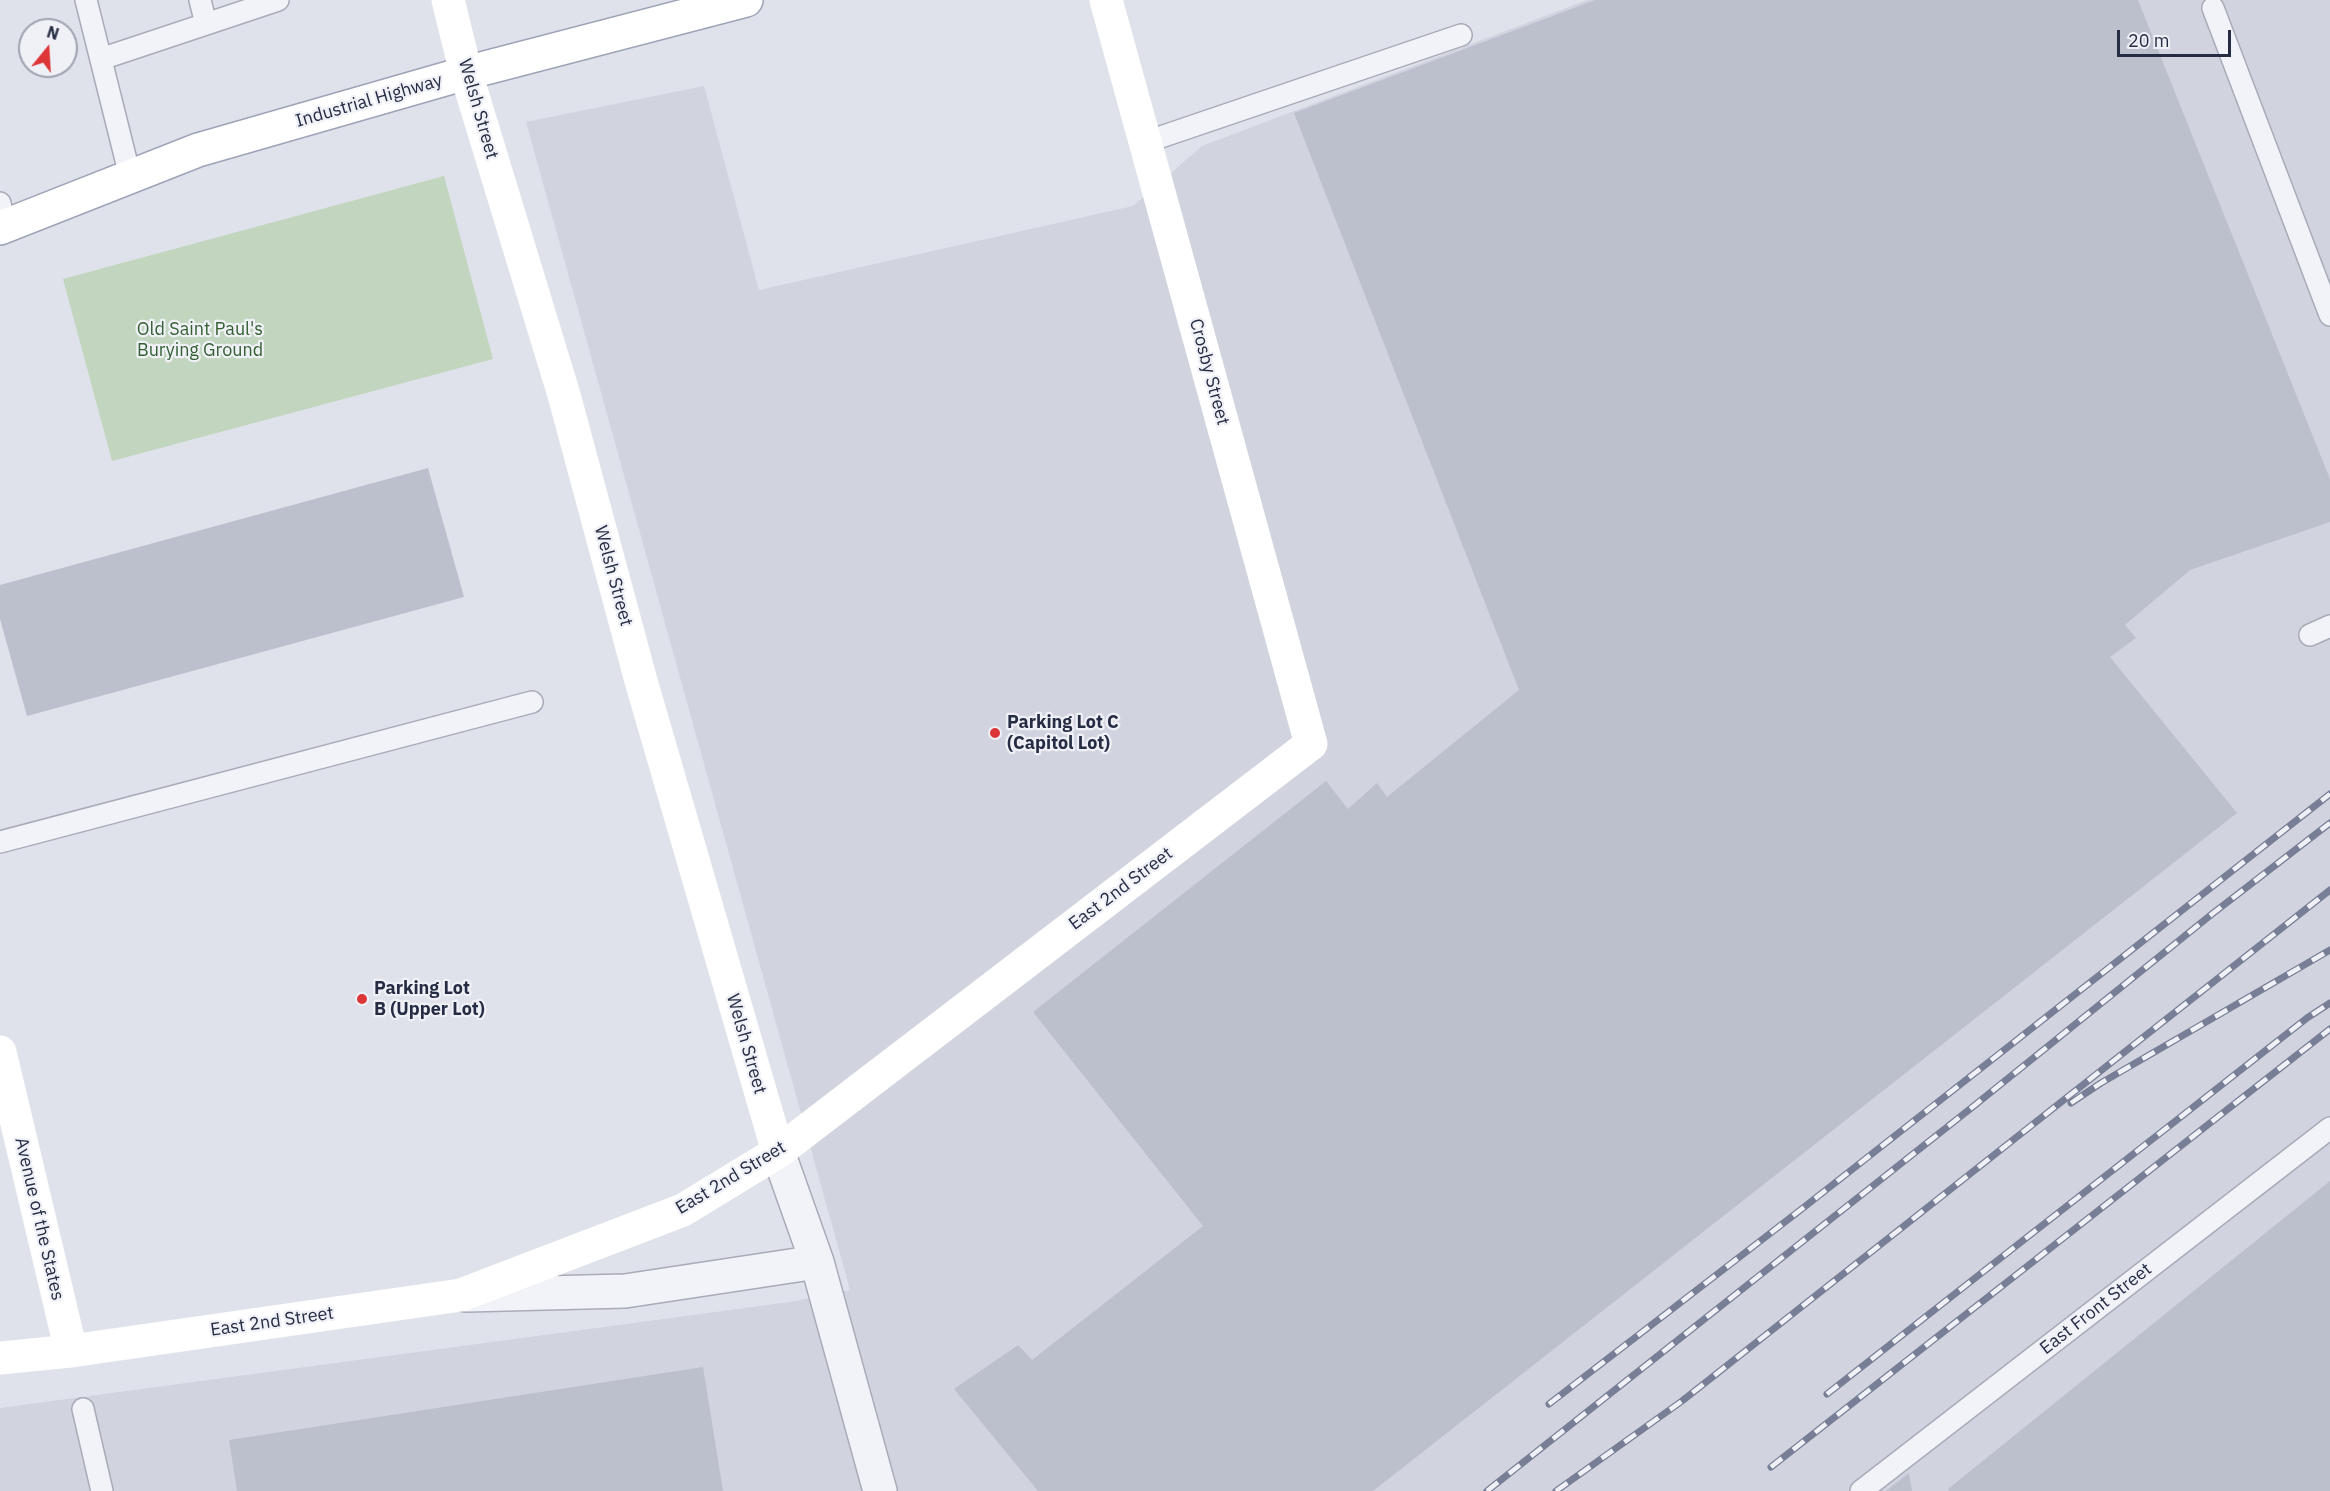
<!DOCTYPE html>
<style>
body{margin:0}
#map{position:relative;width:2330px;height:1491px;overflow:hidden;background:#dfe2ea;font-family:"IBM Plex Sans",sans-serif}
canvas{display:block}
.north{position:absolute;left:18px;top:18px;width:60px;height:60px;box-sizing:border-box;background:#eff1f7;border:2px solid #9fa2af;border-radius:50%;rotate:18deg;font-size:16px;font-weight:700;line-height:24px;text-align:center;color:#262c43}
.north::after{content:'';display:block;margin:auto;width:21px;height:27px;background:#dc3638;clip-path:polygon(50% 0,100% 100%,50% 72%,0 100%)}
.scale{position:absolute;left:2117px;top:30px;width:114px;height:27px;box-sizing:border-box;border:3px solid #262c43;border-top:0;padding-left:8px;font-size:18px;line-height:21px;white-space:nowrap;color:#262c43;-webkit-text-stroke:4px #eff1f7;paint-order:stroke}
</style>
<div id="map">
<canvas width="2330" height="1491"></canvas>
<div class="north">N</div>
<div class="scale">20 m</div>
</div>
<script>
const g = document.querySelector('canvas').getContext('2d');
g.lineJoin = 'round';
function fill(path, color) { g.fillStyle = color; g.fill(path, 'evenodd'); }
const shape = rows => new Path2D(rows.map(r => 'M' + r).join(''));
function strokePath(path, color, width, dash) { g.strokeStyle = color; g.lineWidth = width; g.lineCap = dash ? 'butt' : 'round'; g.setLineDash(dash || []); g.stroke(path); }
function label(font, color, halo, rows, align = 'center') {
  g.font = font + ' "IBM Plex Sans",sans-serif'; g.lineWidth = 4.5; g.setLineDash([]); g.textBaseline = 'middle'; g.strokeStyle = halo; g.fillStyle = color; for (const [text, x, y, turn = 0] of rows) {
    g.save(); g.translate(x, y); g.rotate((+turn || 0) * Math.PI / 180); g.textAlign = isNaN(turn) ? turn : align; if (halo) g.strokeText(text, 0, 0); g.fillText(text, 0, 0); g.restore();
  }
}
const built = shape([
 [1587,0,2330,0,2330,1491,0,1491,0,1408,790,1302,850,1290,526,122,704,86,759,290,1133,206,1202,146]
]);
const green = shape([
 [444,176,493,359,112,461,63,279]
]);
const building = shape([
 [1595,0,2138,0,2330,479,2330,522,2190,570,2125,625,2136,638,2110,657,2237,813,1373,1491,1038,1491,954,1389,1018,1345,1032,1360,1203,1226,1033,1012,1326,781,1348,809,1377,783,1387,797,1519,690,1294,113],
 [428,468,464,597,27,716,0,619,0,585],
 [2330,1181,2330,1491,1949,1491,1948,1489],
 [703,1367,723,1491,237,1491,229,1440],
 [1909,1473,1912,1491,1886,1491]
]);
const lane = shape([
 [86,0,130,176],
 [200,0,206,24],
 [2213,8,2330,315],
 [101,59,278,0],
 [1146,142,1461,35],
 [0,203,5,226],
 [2310,635,2330,626],
 [0,842,532,702],
 [83,1409,102,1491],
 [1861,1491,2330,1128]
]);
const street = shape([
 [778,1152,817,1262,880,1491],
 [466,1295,625,1291,817,1262]
]);
const secondary = shape([
 [448,0,466,73,564,395,641,681,778,1152],
 [0,1052,71,1351],
 [0,1358,71,1351,461,1295,683,1210,778,1152,1311,744,1106,0]
]);
const primary = shape([
 [0,228,198,150,466,73,746,0]
]);
const rail = shape([
 [2071,1103,2101,1083,2330,950],
 [1827,1394,2307,1018,2330,1003],
 [1549,1404,1803,1208,2330,794],
 [1771,1467,2330,1029],
 [1487,1491,1975,1105,2212,914,2330,823],
 [1556,1491,1682,1401,2330,890]
]);
const markers = [
 [995,733,6,"#dc3638"],
 [362,999,6,"#dc3638"]
];
const streetNames = [
 ["Industrial Highway",369,101,-16],
 ["Welsh Street",478,109,74],
 ["Crosby Street",1209,372,75],
 ["Welsh Street",613,576,75],
 ["East 2nd Street",1121,889,-37],
 ["Welsh Street",746,1044,74],
 ["East 2nd Street",731,1178,-31],
 ["Avenue of the States",39,1219,77],
 ["East Front Street",2096,1309,-38],
 ["East 2nd Street",272,1322,-8]
];
const parkNames = [
 ["Old Saint Paul's",200,330],
 ["Burying Ground",200,351]
];
const poiNames = [
 ["Parking Lot C",1007,723],
 ["(Capitol Lot)",1007,744],
 ["Parking Lot",374,989],
 ["B (Upper Lot)",374,1010]
];
fill(built, '#d1d4df');
fill(green, '#c2d5bf');
fill(building, '#bcc0cd');
strokePath(lane, '#a8abb8', 24);
strokePath(street, '#a8abb8', 36);
strokePath(primary, '#9da4b7', 36);
strokePath(lane, '#f2f3f8', 21);
strokePath(street, '#f2f3f8', 33);
strokePath(secondary, '#fff', 33);
strokePath(primary, '#fff', 33);
strokePath(rail, '#777e95', 7);
strokePath(rail, '#eff1f7', 4.5, [14]);
for (const [x, y, r, color] of markers) { const dot = new Path2D(); dot.arc(x, y, r, 0, 2 * Math.PI); g.fillStyle = color; g.fill(dot); strokePath(dot, '#eff1f7', 2); }
label('18px', '#262c43', '#eff1f7', streetNames);
label('18px', '#346032', '#eff1f7', parkNames);
label('bold 18px', '#262c43', '#eff1f7', poiNames, 'left');
</script>
